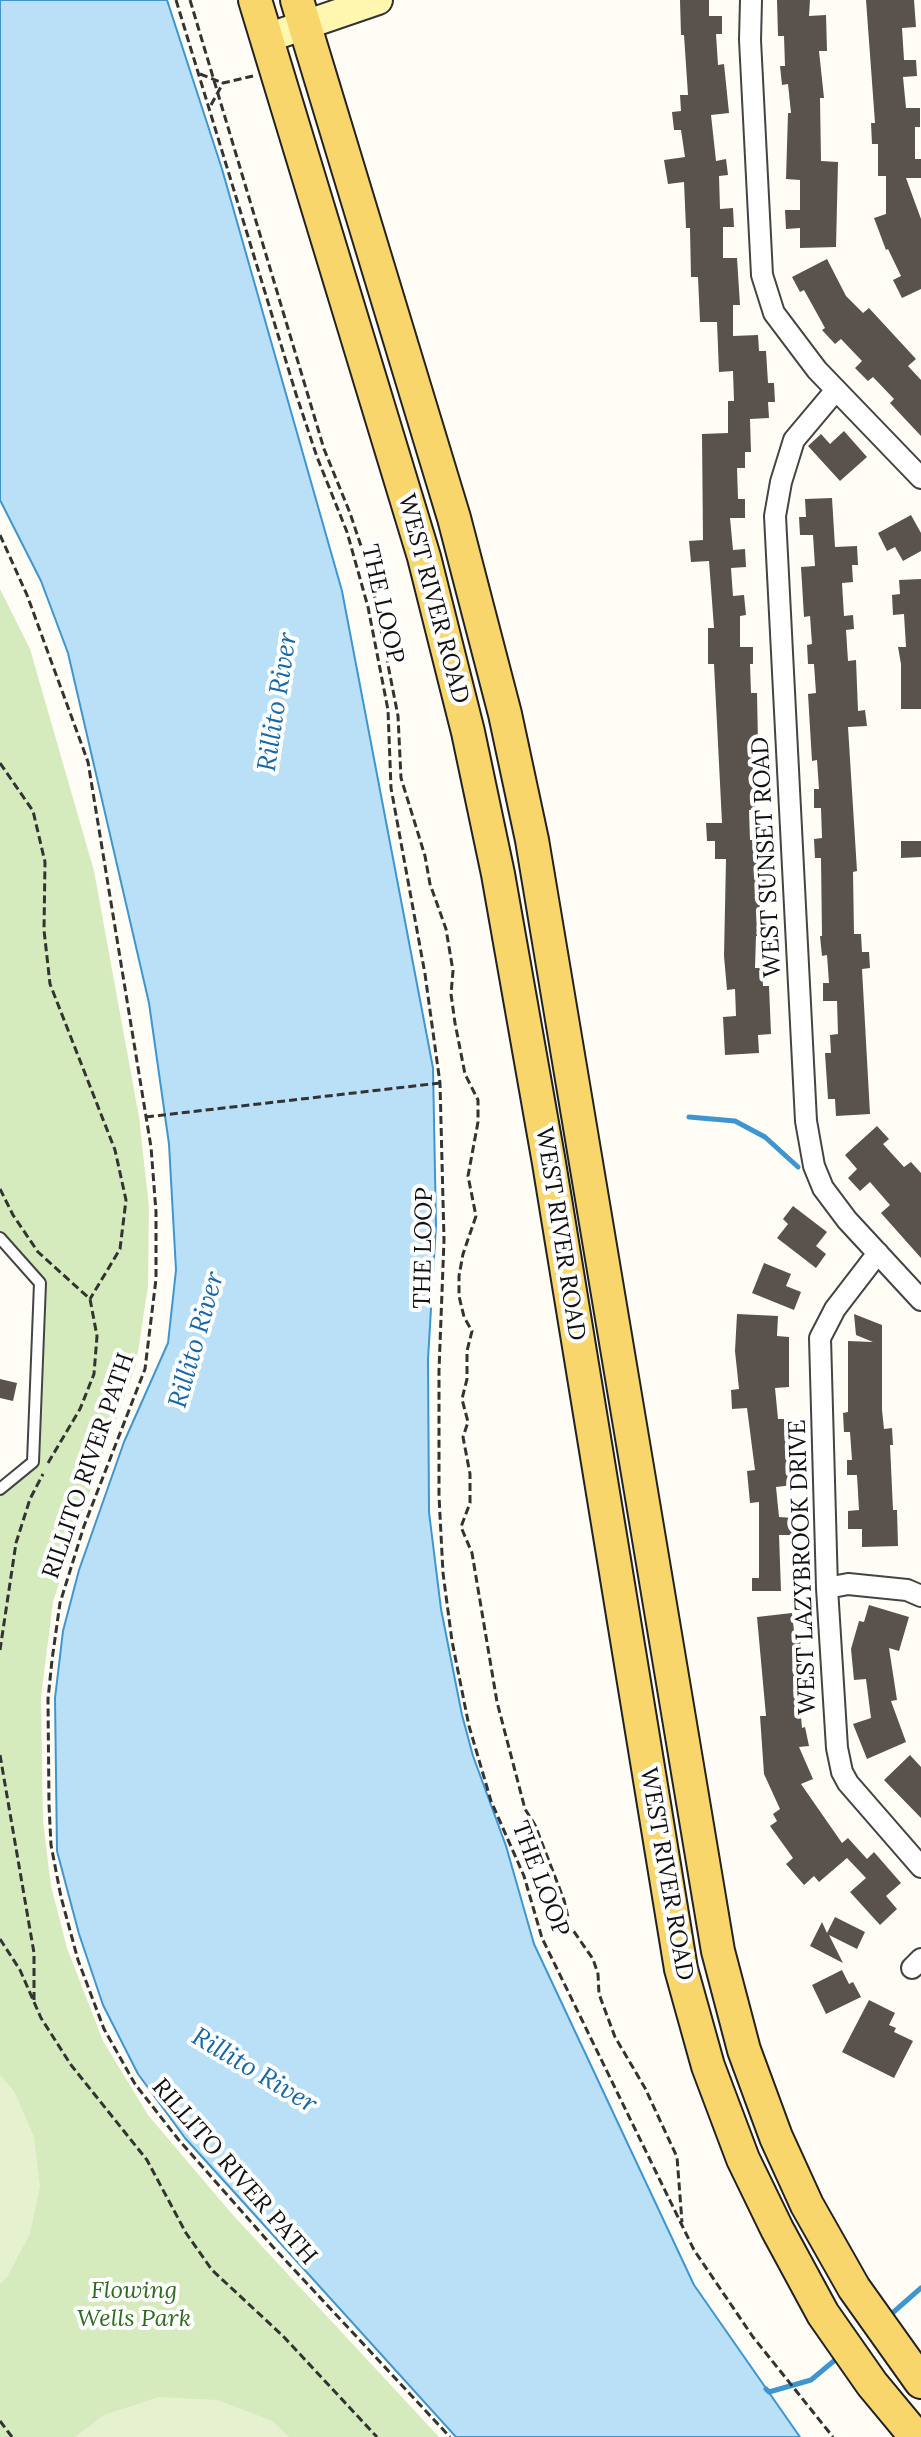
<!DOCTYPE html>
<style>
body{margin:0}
canvas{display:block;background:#fffdf5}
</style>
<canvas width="921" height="2437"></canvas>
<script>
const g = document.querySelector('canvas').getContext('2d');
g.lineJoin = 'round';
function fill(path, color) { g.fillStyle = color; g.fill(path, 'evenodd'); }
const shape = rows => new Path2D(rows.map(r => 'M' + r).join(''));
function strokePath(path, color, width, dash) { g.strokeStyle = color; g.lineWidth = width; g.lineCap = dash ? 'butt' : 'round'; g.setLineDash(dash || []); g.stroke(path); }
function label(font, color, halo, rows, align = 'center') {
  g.font = font + ' Lora,serif'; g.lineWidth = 8; g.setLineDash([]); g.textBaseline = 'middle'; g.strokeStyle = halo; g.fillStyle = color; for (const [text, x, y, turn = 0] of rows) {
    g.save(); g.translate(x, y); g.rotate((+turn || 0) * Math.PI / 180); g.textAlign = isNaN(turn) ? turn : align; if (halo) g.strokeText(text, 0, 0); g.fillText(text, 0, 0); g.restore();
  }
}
const green = shape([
 [0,589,30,649,94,871,139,1117,149,1207,148,1286,136,1365,79,1521,53,1602,41,1697,43,1821,51,1886,67,1948,103,2041,148,2115,232,2214,439,2437,0,2437,0,1495,38,1462,45,1280,0,1231]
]);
const pitch = shape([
 [0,2075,14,2091,34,2137,40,2186,30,2234,7,2277,0,2284],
 [159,2397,218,2400,272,2421,289,2437,75,2437,104,2415]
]);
const water = shape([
 [0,0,167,0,222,169,342,591,433,1068,436,1225,428,1359,429,1512,441,1609,462,1715,473,1756,506,1846,534,1944,694,2285,800,2437,456,2437,185,2138,138,2074,103,2005,79,1934,57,1851,55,1698,63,1631,79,1570,124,1442,168,1343,176,1270,169,1144,149,1003,68,653,41,581,0,500,0,0]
]);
const stream = shape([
 [689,1117,735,1121,765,1137,798,1167],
 [889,2316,921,2288],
 [766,2389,769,2392,811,2380,841,2355]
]);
const building = shape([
 [680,0,709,0,709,16,722,16,722,34,716,34,718,65,724,64,729,113,711,115,716,161,726,159,728,175,719,176,720,209,733,208,734,227,723,227,723,258,737,258,740,305,733,305,733,336,758,335,759,351,766,351,768,383,774,383,775,402,768,402,769,418,750,419,751,452,745,452,745,468,737,468,738,499,745,499,745,518,730,518,733,550,745,549,746,567,731,568,733,596,744,595,746,615,740,616,740,647,753,647,753,664,750,664,751,693,757,693,758,744,751,744,756,810,749,810,750,840,764,840,766,888,760,888,760,918,765,918,765,936,756,936,755,968,762,968,763,986,769,986,771,1034,758,1035,759,1053,725,1055,723,1017,736,1016,735,989,727,990,724,956,726,859,715,859,715,841,707,841,706,823,722,823,714,664,708,664,708,628,714,628,709,561,691,562,689,541,703,540,702,434,728,433,728,401,734,401,733,371,719,372,717,322,700,322,698,277,691,277,690,228,686,228,684,182,668,184,664,160,685,157,681,130,674,130,672,112,681,111,680,95,688,95,684,35,681,35],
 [777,0,810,0,809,16,826,15,827,51,819,51,824,98,820,98,821,161,838,162,836,247,800,248,800,228,786,229,785,210,800,210,800,180,786,179,788,113,791,113,788,84,782,85,780,66,785,66,784,36,778,36],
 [866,0,914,0,916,27,902,28,904,60,916,60,917,76,903,77,906,108,920,108,920,127,915,127,915,159,921,159,921,178,906,178,921,219,921,289,902,298,893,280,901,276,888,249,886,250,874,218,886,214,886,176,878,176,878,144,872,144,871,123,875,123],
 [827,259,846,296,863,313,869,308,916,359,908,366,921,380,921,436,890,403,894,399,873,377,868,381,855,368,862,361,841,339,835,344,822,330,825,328,804,290,800,292,792,277],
 [844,431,867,457,840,481,808,446,821,434,830,444],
 [832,498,835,547,857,546,858,565,852,565,853,582,842,583,844,616,853,615,854,629,846,630,848,661,856,660,858,711,865,710,867,726,848,727,857,871,853,872,854,934,861,934,862,952,869,952,870,968,862,969,870,1114,836,1116,835,1099,828,1099,825,1053,831,1053,830,1035,838,1034,837,1001,823,1001,823,983,829,983,827,955,822,956,820,936,822,936,821,858,815,858,814,839,822,838,821,808,814,808,814,789,819,789,817,760,812,761,808,694,816,693,814,664,808,664,807,645,812,644,810,616,804,617,801,567,815,566,813,535,800,535,799,517,806,517,805,499],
 [911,515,921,533,921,551,903,561,895,547,887,551,878,533],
 [921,579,921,709,901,709,901,664,898,647,906,647,904,614,893,615,892,595,900,594,899,580],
 [901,841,921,841,921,857,901,858],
 [877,1126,889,1139,883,1144,904,1167,911,1162,921,1173,921,1258,881,1213,890,1205,870,1182,860,1191,848,1178,857,1169,845,1155],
 [793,1206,827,1232,816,1246,826,1254,816,1268,777,1238,788,1224,783,1219],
 [764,1263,791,1274,786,1286,801,1292,794,1310,752,1293],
 [737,1314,778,1316,777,1336,789,1337,789,1387,775,1388,778,1419,784,1419,785,1436,791,1435,792,1455,790,1455,793,1485,776,1487,779,1517,793,1518,793,1535,779,1535,781,1591,752,1591,752,1578,759,1578,759,1502,750,1503,747,1471,755,1470,747,1408,732,1409,731,1390,739,1389,735,1351],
 [854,1314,882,1325,882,1410,884,1429,892,1428,893,1445,890,1445,893,1510,897,1510,898,1546,862,1547,862,1529,848,1529,848,1511,859,1510,857,1475,847,1475,847,1460,852,1460,850,1432,844,1432,843,1413,848,1412,848,1341,873,1342,856,1335],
 [0,1379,17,1383,13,1401,0,1398],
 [869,1605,909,1617,899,1651,889,1648,897,1700,891,1701,906,1742,867,1759,853,1724,871,1718,866,1679,854,1680,851,1649,859,1621,864,1622],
 [792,1613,794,1631,799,1631,801,1648,795,1648,799,1694,802,1728,805,1727,809,1746,799,1747,813,1779,801,1784,842,1843,848,1838,867,1859,874,1852,901,1883,886,1896,897,1909,880,1925,850,1892,866,1878,847,1858,819,1882,814,1876,804,1885,786,1864,793,1858,770,1826,777,1821,773,1814,780,1809,764,1774,760,1716,766,1716,757,1617],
 [910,1755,921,1767,921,1818,884,1780],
 [835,1917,865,1932,857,1949,829,1935,843,1963,810,1946,822,1922,827,1933],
 [842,1970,849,1984,853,1982,861,1997,826,2014,812,1985],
 [869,2000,895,2013,889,2025,896,2028,894,2032,913,2041,894,2078,842,2052]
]);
const path = shape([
 [176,0,296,394,317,457,347,532,368,607,388,710,391,788,425,974,440,1083,444,1240,439,1370,439,1496,443,1573,452,1641,469,1726,491,1801,524,1876,542,1938,694,2250,753,2337,833,2437],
 [190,0,324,449,350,513,370,573,398,716,401,778,425,856,430,884,446,929,453,971,451,994,455,1023,465,1074,478,1100,478,1122,468,1176,476,1216,463,1254,459,1276,459,1296,464,1317,472,1331,467,1351,467,1379,462,1399,468,1422,463,1437,470,1474,470,1503,461,1527,472,1553,497,1702,525,1809,535,1825,564,1900,570,1926,593,1959,598,1974,599,1994,615,2037,645,2088,677,2157,682,2222],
 [200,74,223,83],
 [211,105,223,83,253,76],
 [0,535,27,595,88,762,151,1147,156,1212,156,1279,145,1369,84,1526,60,1603,52,1660,48,1699,49,1805,51,1845,61,1897,78,1960,104,2029,135,2084,178,2139,273,2247,450,2437],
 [0,763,33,811,45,862,44,930,50,984,115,1150,126,1200,120,1249,90,1299],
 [146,1117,440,1083],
 [0,1189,13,1215,38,1252,90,1299,97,1336,94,1374,80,1409,48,1463],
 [0,1650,16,1543,30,1499,43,1474],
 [0,1755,34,1953,34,2000],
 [0,1939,20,1970,41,2018,71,2065,147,2160,186,2233,212,2270,283,2336,377,2437],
 [0,2421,12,2437]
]);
const lane = shape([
 [0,1238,40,1283,33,1462,0,1489]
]);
const street = shape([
 [751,0,750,40,762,275,774,313,817,370,921,478],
 [836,390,794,440,781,482,775,516,806,1121,814,1166,823,1188,847,1220,921,1300],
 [878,1253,835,1309,820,1338,827,1588,837,1748,842,1772,848,1783,921,1867],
 [827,1588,848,1584,907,1590,921,1596],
 [912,1968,921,1959]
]);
const secondary = shape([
 [267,38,378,0]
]);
const primary = shape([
 [255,0,424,557,468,732,498,874,549,1163,681,1969,708,2066,743,2159,777,2229,823,2314,872,2384,916,2437],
 [297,0,454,518,505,714,532,840,718,1951,744,2050,776,2137,807,2205,854,2288,921,2382]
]);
const streetNames = [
 ["WEST RIVER ROAD",433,599,75],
 ["THE LOOP",382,604,77],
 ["WEST SUNSET ROAD",767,857,-93],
 ["WEST RIVER ROAD",560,1234,81],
 ["THE LOOP",424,1248,-89],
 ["RILLITO RIVER PATH",89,1466,-71],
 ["WEST LAZYBROOK DRIVE",803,1567,-92],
 ["WEST RIVER ROAD",666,1874,80],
 ["THE LOOP",540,1879,69],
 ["RILLITO RIVER PATH",234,2172,49]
];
const parkNames = [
 ["Flowing",134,2291],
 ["Wells Park",134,2319]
];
const waterNames = [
 ["Rillito River",278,702,-81],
 ["Rillito River",197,1340,-74],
 ["Rillito River",254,2071,31]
];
fill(green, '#d5ebbd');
fill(pitch, '#e6f2cf');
fill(water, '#b9e0f7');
strokePath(water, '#3f96cf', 2);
strokePath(stream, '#3f96cf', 5);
fill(building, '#5a524d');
strokePath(lane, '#444', 14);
strokePath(street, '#444', 24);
strokePath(secondary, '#333', 32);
strokePath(primary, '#222', 36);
strokePath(path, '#333', 3, [8, 4]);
strokePath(lane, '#fff', 10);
strokePath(street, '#fff', 20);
strokePath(secondary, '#fff6b0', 28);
strokePath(primary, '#f9d66b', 32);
label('24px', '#111', '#fff', streetNames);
label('italic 24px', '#2f6b1f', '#fff', parkNames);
label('italic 26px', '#1768a6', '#fff', waterNames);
</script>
